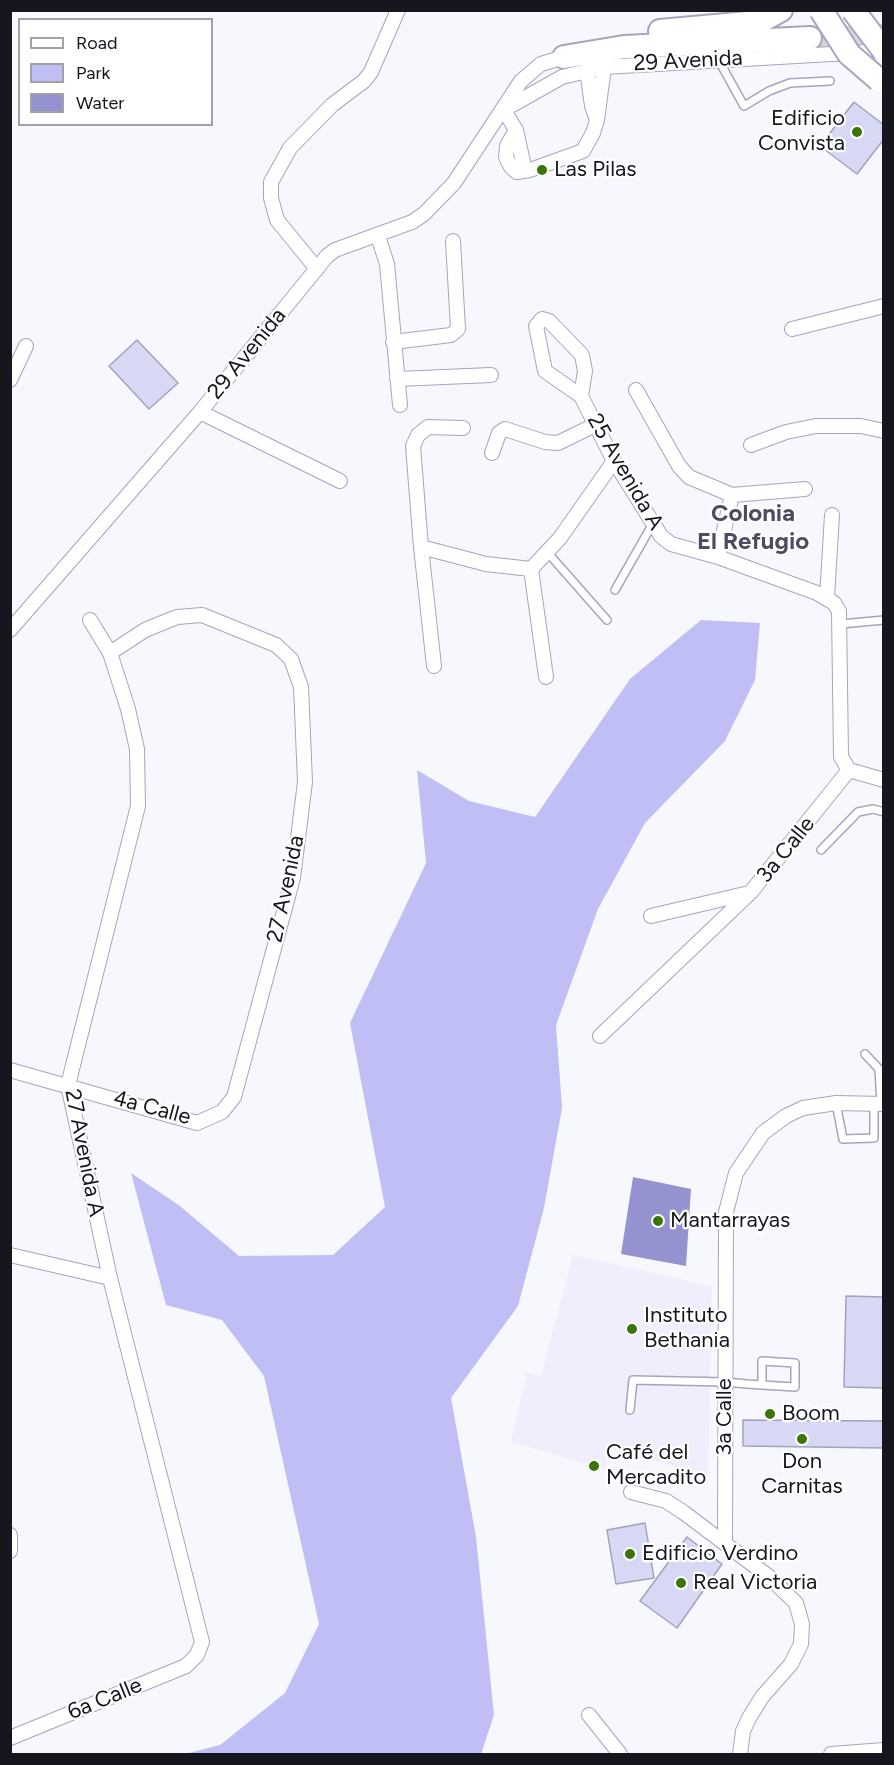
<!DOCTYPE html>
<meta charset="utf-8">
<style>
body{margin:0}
#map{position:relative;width:894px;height:1765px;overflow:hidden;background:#f7f8fd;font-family:Figtree,sans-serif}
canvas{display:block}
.frame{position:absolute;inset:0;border:12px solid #16161f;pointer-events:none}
.legend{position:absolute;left:18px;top:18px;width:195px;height:108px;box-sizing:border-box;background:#fff;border:2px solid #a2a2a5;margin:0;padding:8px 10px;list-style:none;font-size:18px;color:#16161f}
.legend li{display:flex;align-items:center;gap:12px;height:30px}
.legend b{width:30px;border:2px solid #a2a2a5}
</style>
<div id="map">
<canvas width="894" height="1765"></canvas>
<div class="frame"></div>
<ul class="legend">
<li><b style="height:8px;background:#fff"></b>Road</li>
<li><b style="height:16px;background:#c0bff5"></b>Park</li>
<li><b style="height:16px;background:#9593cf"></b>Water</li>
</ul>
</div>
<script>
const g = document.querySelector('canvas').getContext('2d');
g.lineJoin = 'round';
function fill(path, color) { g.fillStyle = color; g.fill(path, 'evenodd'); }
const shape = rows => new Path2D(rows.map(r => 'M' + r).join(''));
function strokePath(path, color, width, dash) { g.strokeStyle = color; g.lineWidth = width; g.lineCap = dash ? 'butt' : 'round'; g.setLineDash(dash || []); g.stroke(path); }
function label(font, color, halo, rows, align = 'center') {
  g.font = font + ' Figtree,sans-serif'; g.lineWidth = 4.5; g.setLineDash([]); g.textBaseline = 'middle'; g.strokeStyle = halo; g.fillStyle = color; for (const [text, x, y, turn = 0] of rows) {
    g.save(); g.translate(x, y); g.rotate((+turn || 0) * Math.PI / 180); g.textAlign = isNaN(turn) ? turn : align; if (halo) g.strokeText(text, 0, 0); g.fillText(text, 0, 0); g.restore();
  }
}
const built = shape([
 [573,1255,712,1286,708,1476,610,1448,605,1469,511,1442,527,1372,541,1376]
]);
const green = shape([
 [701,620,760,623,755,680,725,741,645,823,598,909,556,1025,562,1108,544,1208,518,1306,451,1398,476,1537,494,1715,481,1754,185,1754,220,1745,285,1693,319,1624,264,1376,222,1320,166,1305,131,1173,180,1206,239,1256,333,1255,385,1207,350,1023,426,863,417,770,469,801,535,817,630,679]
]);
const water = shape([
 [633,1177,691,1189,686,1266,621,1254]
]);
const building = shape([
 [854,102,884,125,884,139,857,174,820,146,854,102],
 [137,340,178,383,149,409,109,366,137,340],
 [846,1296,884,1297,884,1388,844,1387,846,1296],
 [743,1420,884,1421,884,1448,743,1446,743,1420],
 [645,1523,654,1578,616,1584,607,1530,645,1523],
 [687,1537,722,1564,677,1628,640,1601,687,1537]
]);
const trunkTunnel = shape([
 [810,38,884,35]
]);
const service = shape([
 [718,59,744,106,769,91,790,83,830,81],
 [548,553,607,620],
 [615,590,652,525],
 [841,624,884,620],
 [821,850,858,812,873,809,884,812],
 [865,1054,879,1069,881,1104],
 [836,1103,843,1139,874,1138,874,1104],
 [630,1410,633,1380,725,1382,747,1384,762,1385,795,1387,795,1363,762,1361,762,1385]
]);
const minor = shape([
 [587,70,592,106,597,120],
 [505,109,562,77,604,67,884,51],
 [504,110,516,130,525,171],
 [516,130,507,146,506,157,511,167,517,172,530,170,583,151,593,133,597,120,604,67],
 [378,236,387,264,400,405],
 [317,269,277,220,271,198,271,182,290,148,332,105,364,81,371,72,398,10],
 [792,329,884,306],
 [393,342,451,335,458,329,453,241],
 [397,379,491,375],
 [10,380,26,346],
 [636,390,679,466,689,477,732,495,805,489],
 [581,396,585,371,582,355,549,321,542,319,536,326,545,371,581,396,614,461,661,536,671,544,718,557,817,593,834,603,839,611,841,757,849,770],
 [200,412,340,481],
 [751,445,786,432,816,426,861,426,884,431],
 [492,453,499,433,505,429,545,442,558,443,597,424],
 [421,547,486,564,531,569],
 [718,557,732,495],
 [827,598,832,515],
 [10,630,200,412,327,256,335,250,412,222,424,214,454,183,521,81,541,64,564,57],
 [434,666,421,547,413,446,418,435,428,427,463,428],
 [546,677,531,569,560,538,614,461],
 [849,770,884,780],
 [651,916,749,893],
 [600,1036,751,892,849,770],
 [10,1070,197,1123,222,1112,234,1097,293,878,305,782,301,687,291,659,276,645,202,615,177,617,145,630,110,653],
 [10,1255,110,1278],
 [631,1492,666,1501,683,1512,768,1576,796,1603,802,1624,801,1644,791,1664,762,1697,749,1718,743,1731,740,1754],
 [10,1535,10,1551],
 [725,1543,726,1212,736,1173,763,1133,786,1116,803,1108,836,1103,884,1104],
 [589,1715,620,1754],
 [10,1738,186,1666,197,1655,202,1642,110,1278,68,1085,138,806,137,749,128,709,110,653,90,620],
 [831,1754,884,1750]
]);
const trunk = shape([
 [660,31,759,22,781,10],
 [564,57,624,47,810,38]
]);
const trunkBridge = shape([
 [821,10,849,54,879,80],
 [853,10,884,51]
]);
const markers = [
 [857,132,6,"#3b7407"],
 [542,170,6,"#3b7407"],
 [658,1221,6,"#3b7407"],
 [632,1329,6,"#3b7407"],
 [770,1414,6,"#3b7407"],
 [802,1439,6,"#3b7407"],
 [594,1466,6,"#3b7407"],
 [630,1554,6,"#3b7407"],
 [681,1583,6,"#3b7407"]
];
const streetNames = [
 ["29 Avenida",688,61,-3],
 ["29 Avenida",247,354,-51],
 ["25 Avenida A",625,472,60],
 ["3a Calle",786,850,-51],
 ["27 Avenida",286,889,-78],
 ["4a Calle",152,1108,15],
 ["27 Avenida A",84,1153,79],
 ["3a Calle",725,1417,-90],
 ["6a Calle",105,1699,-22]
];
const poiNames = [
 ["Edificio",845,119,"right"],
 ["Convista",845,144,"right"],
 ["Las Pilas",554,170],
 ["Mantarrayas",670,1221],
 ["Instituto",644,1316],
 ["Bethania",644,1341],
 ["Boom",782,1414],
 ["Café del",606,1453],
 ["Mercadito",606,1478],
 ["Don",802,1462,"center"],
 ["Carnitas",802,1487,"center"],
 ["Edificio Verdino",642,1554],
 ["Real Victoria",693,1583]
];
const neighbourhoodNames = [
 ["Colonia",753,514],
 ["El Refugio",753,542]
];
fill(built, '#eeeefc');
fill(green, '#c0bff5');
fill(water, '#9593cf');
fill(building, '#d7d8f3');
strokePath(building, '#a2a2bc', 1.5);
strokePath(trunkTunnel, '#d5d6dc', 22, [22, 11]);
strokePath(service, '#a5a5bf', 10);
strokePath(minor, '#a5a5bf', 16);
strokePath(trunk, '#a5a5bf', 26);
strokePath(service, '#fff', 7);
strokePath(minor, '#fff', 14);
strokePath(trunk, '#fff', 22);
strokePath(trunkBridge, '#a5a5bf', 26, []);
strokePath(trunkBridge, '#fff', 22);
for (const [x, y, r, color] of markers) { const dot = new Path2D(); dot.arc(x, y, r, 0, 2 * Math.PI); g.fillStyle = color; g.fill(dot); strokePath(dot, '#fff', 2); }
label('22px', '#16161f', '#fff', streetNames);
label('22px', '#16161f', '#fff', poiNames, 'left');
label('bold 24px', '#4d4c63', '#fff', neighbourhoodNames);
</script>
